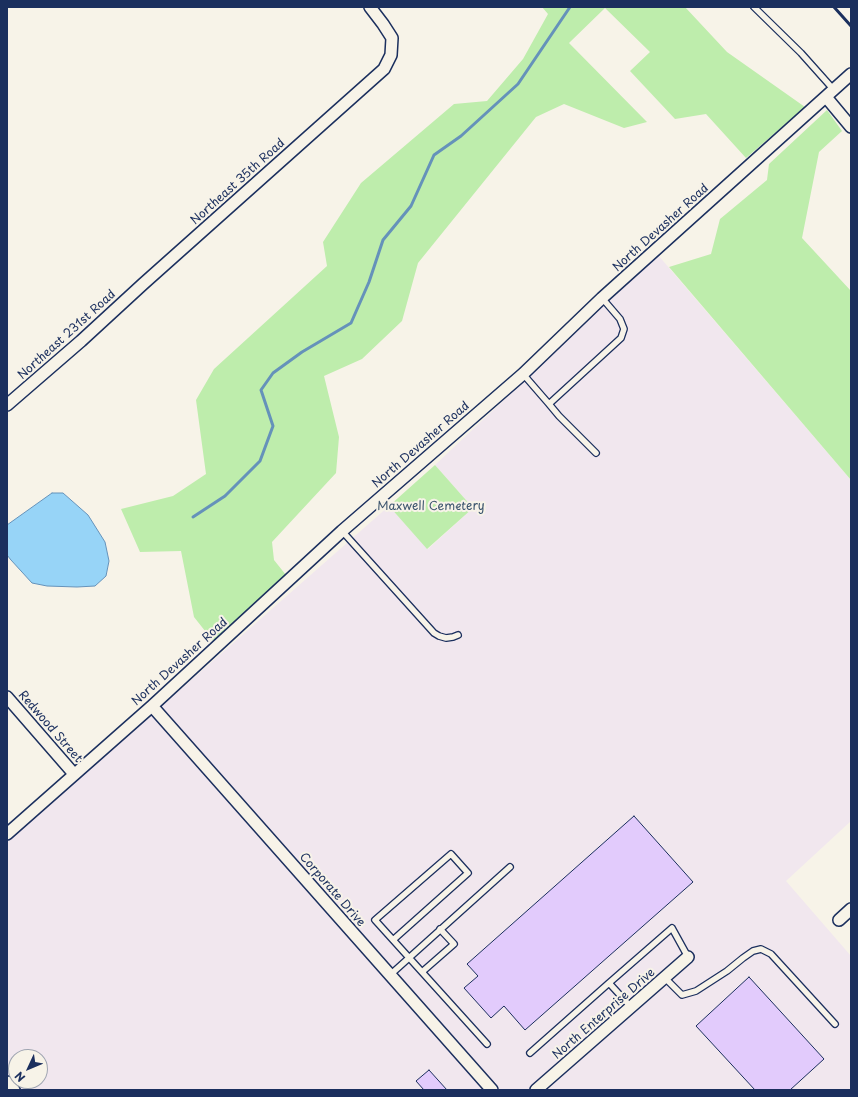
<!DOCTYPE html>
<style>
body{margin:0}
#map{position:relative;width:858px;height:1097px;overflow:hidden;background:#f7f3e8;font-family:"Playpen Sans",sans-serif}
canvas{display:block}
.frame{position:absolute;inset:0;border:8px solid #1b2f5e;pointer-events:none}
.north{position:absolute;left:8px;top:1049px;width:40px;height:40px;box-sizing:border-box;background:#f7f3e8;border:1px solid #9fa5b1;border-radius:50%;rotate:226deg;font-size:11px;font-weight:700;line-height:16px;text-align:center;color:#1b2f5e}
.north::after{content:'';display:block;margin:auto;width:14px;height:18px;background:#1b2f5e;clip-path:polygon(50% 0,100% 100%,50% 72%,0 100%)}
</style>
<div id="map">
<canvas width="858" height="1097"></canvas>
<div class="frame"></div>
<div class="north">N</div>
</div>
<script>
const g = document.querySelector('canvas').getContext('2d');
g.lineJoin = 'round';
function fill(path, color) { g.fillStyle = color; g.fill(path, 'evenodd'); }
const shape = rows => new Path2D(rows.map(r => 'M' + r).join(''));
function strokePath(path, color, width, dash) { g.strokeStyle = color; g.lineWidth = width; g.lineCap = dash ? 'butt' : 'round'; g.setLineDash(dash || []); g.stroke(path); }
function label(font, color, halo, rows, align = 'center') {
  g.font = font + ' "Playpen Sans",sans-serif'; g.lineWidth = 4; g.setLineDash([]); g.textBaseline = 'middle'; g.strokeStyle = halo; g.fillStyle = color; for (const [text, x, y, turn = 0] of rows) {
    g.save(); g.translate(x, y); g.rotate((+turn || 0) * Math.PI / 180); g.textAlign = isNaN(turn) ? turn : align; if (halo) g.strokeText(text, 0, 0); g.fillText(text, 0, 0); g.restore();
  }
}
const built = shape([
 [658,255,851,480,851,821,786,881,851,956,851,1090,7,1090,7,842,389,506,428,549,473,508,435,465],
 [16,1057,40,1057,40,1081,16,1081]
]);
const green = shape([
 [542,7,685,7,727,52,805,107,746,158,706,114,675,119,630,71,650,52,605,8,569,43,647,122,624,128,564,104,536,117,418,263,402,321,362,359,324,376,339,437,336,473,272,542,274,560,286,575,213,641,194,617,181,551,140,552,121,509,173,496,206,474,196,400,214,369,327,266,323,242,361,183,454,104,487,101,523,59,548,14],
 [827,110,842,131,819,152,802,238,851,291,851,480,669,267,711,254,720,219,767,180,769,164],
 [435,465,473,508,427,549,389,506]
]);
const water = shape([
 [52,493,63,493,88,515,105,542,109,561,106,576,95,586,77,587,47,586,32,583,11,560,7,555,7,525,52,493]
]);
const stream = shape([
 [193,517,225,496,260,461,273,426,261,390,273,373,302,352,351,323,369,282,383,240,411,206,434,155,461,136,518,84,570,7]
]);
const building = shape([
 [634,816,693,882,525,1030,504,1006,491,1018,464,988,478,976,467,964,634,816],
 [749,977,824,1059,790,1090,755,1090,696,1026,749,977],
 [429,1070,447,1090,424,1090,416,1081,429,1070]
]);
const lane = shape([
 [754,7,801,53,834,90],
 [523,374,549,404,621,338,624,329,620,319,602,298],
 [549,404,559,416,596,453],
 [342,531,434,633,439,636,446,638,453,637,458,635],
 [393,940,468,873,451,854,375,920,487,1044],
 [422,972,454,944,440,929],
 [390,975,510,867],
 [665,978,682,995,696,991,727,971,743,958,753,951,761,949,771,954,835,1024],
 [631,1007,609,983,672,928,688,957],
 [530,1053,609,983]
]);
const street = shape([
 [826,97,851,127],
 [7,405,81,341,143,284,384,69,391,55,392,38,383,24,370,7],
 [7,697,74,774],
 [152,706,492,1090],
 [7,834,152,706,342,531,523,374,602,298,851,74],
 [839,920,851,909],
 [7,1082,14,1090],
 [536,1090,688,957]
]);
const rail = shape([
 [834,7,851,26]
]);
const streetNames = [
 ["Northeast 35th Road",238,182,-42],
 ["North Devasher Road",661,228,-42],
 ["Northeast 231st Road",67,335,-42],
 ["North Devasher Road",421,445,-41],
 ["North Devasher Road",180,662,-42],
 ["Redwood Street",50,727,49],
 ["Corporate Drive",332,890,49],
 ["North Enterprise Drive",604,1014,-41]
];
const parkNames = [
 ["Maxwell Cemetery",431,507]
];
fill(built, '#f1e7ee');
fill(green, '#beedac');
fill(water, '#97d4f7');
strokePath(water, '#6592ba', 1);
strokePath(stream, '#6592ba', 3);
fill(building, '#e2cbfc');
strokePath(building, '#1b2f5e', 1);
strokePath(lane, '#1b2f5e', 8);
strokePath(street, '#1b2f5e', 14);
strokePath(lane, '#f7f3e8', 5.5);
strokePath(street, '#f7f3e8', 11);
strokePath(rail, '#1b2f5e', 3);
label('12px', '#1b2f5e', '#f7f3e8', streetNames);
label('12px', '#3c556e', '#f7f3e8', parkNames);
</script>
